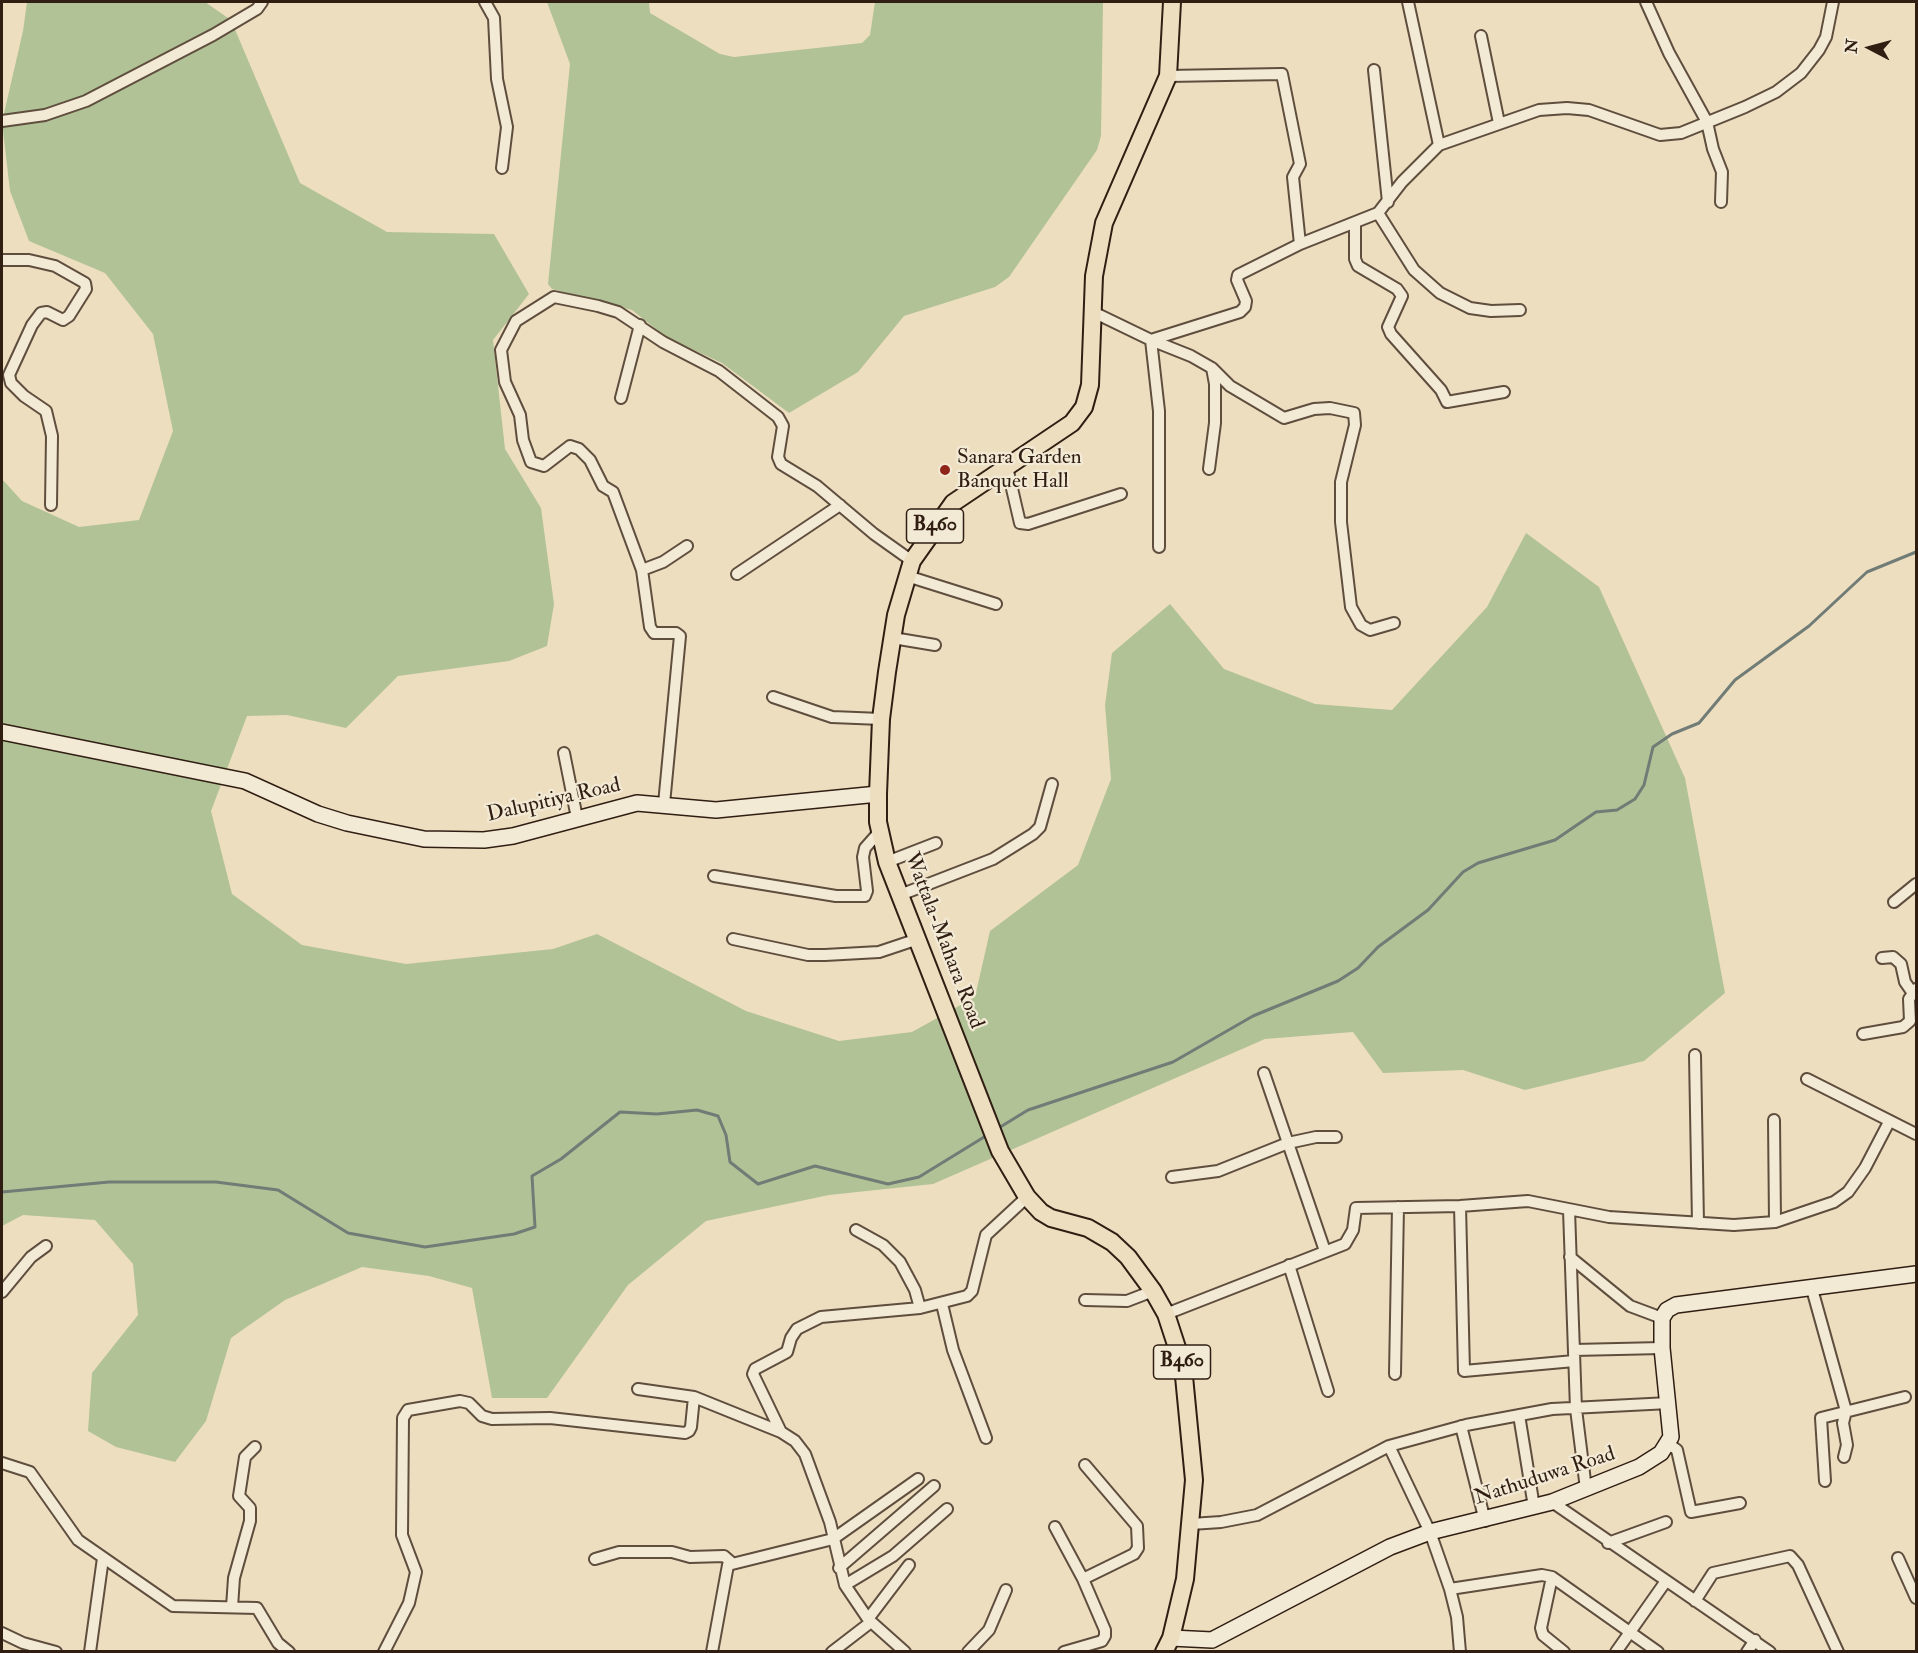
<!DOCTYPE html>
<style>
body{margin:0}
#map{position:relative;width:1918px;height:1653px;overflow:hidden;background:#eddec0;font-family:"IM FELL Double Pica",serif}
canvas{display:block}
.frame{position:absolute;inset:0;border:3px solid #301e13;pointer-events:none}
.north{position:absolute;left:1840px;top:18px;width:60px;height:60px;-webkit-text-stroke:4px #f3ead6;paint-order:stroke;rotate:276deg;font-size:16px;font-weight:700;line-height:24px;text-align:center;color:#301e13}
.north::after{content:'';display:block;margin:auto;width:21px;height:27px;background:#301e13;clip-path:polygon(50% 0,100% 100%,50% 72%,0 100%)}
</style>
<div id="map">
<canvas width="1918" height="1653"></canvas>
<div class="frame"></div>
<div class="north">N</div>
</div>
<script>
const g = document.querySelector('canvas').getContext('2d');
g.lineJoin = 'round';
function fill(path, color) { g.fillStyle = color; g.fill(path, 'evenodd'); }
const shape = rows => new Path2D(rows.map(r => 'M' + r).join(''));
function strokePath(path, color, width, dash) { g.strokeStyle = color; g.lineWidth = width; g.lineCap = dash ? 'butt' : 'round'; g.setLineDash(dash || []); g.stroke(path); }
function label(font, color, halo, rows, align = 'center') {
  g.font = font + ' "IM FELL Double Pica",serif'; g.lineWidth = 4.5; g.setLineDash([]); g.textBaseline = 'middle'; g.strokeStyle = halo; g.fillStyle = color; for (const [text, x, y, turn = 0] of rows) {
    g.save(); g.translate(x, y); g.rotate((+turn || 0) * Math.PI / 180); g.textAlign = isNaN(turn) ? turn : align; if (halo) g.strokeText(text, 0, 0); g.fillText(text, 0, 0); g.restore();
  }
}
const green = shape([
 [27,2,205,2,231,20,300,183,387,232,494,234,529,294,493,340,505,449,541,508,554,604,547,646,509,661,398,676,346,728,287,715,247,716,211,811,232,894,302,945,406,964,553,949,597,934,746,1011,839,1041,912,1032,975,997,990,931,1078,865,1111,779,1105,705,1112,653,1170,604,1224,669,1315,704,1392,710,1487,607,1526,533,1599,587,1685,778,1725,993,1644,1061,1525,1090,1463,1070,1383,1073,1353,1032,1265,1039,933,1184,829,1195,706,1221,628,1285,547,1398,492,1398,472,1288,429,1276,362,1267,285,1300,231,1338,206,1421,175,1462,116,1447,88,1431,92,1373,138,1315,133,1264,95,1220,23,1215,2,1226,2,479,22,501,79,527,139,520,173,431,153,334,105,273,29,241,10,191,2,122,23,31],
 [547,2,649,2,650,13,720,54,734,57,862,43,870,35,875,2,1103,2,1101,136,1097,150,1009,277,995,287,904,316,858,372,789,413,722,363,666,337,632,310,552,289,548,284,570,64]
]);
const stream = shape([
 [997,1129,1028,1110,1173,1062,1253,1016,1338,981,1358,968,1378,947,1428,910,1463,872,1478,863,1555,840,1596,812,1617,810,1635,799,1644,785,1653,747,1672,734,1699,723,1735,680,1809,626,1867,572,1916,552],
 [2,1192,109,1182,216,1182,278,1190,348,1233,425,1247,514,1234,535,1227,532,1176,561,1159,620,1112,657,1114,697,1110,718,1116,726,1135,730,1162,758,1184,815,1166,888,1184,919,1177,989,1134]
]);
const street = shape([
 [485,2,494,18,497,79,507,127,502,168],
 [1408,2,1439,145],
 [1646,2,1669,53,1707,122,1713,149,1722,172,1721,202],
 [1481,36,1499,123],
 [1374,70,1388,202],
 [1168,76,1282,74,1300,164,1293,177,1300,244],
 [2,121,45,115,86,101,213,35,257,9,262,2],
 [1378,213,1414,270,1440,293,1470,308,1491,311,1520,310],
 [1355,224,1355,259,1358,266,1397,289,1402,296,1388,327,1391,334,1441,390,1447,402,1504,392],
 [2,260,29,260,55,266,85,283,86,289,69,316,63,320,47,312,41,313,32,325,9,375,11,383,24,396,46,411,52,436,51,505],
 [1091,311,1151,340,1240,312,1245,307,1246,301,1237,280,1238,275,1300,244,1378,213,1402,182,1439,145,1539,110,1567,108,1589,110,1660,135,1681,133,1745,107,1776,92,1801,73,1819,50,1826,37,1833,2],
 [621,398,640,325],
 [1007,467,1020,523,1028,524,1121,494],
 [1209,469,1215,423,1215,384,1212,368],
 [687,546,663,562,642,570,613,492,603,486,590,460,579,449,570,446,544,466,531,462,523,440,520,415,505,382,501,350,516,321,554,297,598,306,618,312,663,342,719,371,778,417,783,426,778,457,781,464,817,486,874,534,912,561],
 [1159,547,1159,411,1151,340,1191,356,1212,368,1230,386,1284,418,1314,409,1330,408,1354,413,1355,425,1341,482,1341,522,1351,607,1361,625,1370,630,1394,623],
 [642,570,650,627,654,633,676,633,680,636,664,804],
 [737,574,840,505],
 [907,576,996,604],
 [893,638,935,645],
 [773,697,832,717,881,719],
 [564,753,577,818],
 [887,862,936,843],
 [714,876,836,896,865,896,867,891,863,857,865,848,881,830],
 [900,895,993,859,1033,834,1040,827,1052,784],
 [1894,902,1916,884],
 [733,939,808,955,825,955,879,952,918,939],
 [1882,958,1893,957,1901,964,1905,982,1912,992],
 [1863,1034,1903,1027,1910,1021,1909,999,1916,989],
 [1695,1055,1698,1223],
 [1264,1073,1325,1251],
 [1807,1079,1916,1134],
 [1774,1120,1775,1222],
 [1172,1177,1218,1171,1288,1143,1316,1137,1336,1137],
 [1460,1206,1464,1371,1574,1361],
 [1569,1210,1576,1409,1586,1489],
 [856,1230,883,1245,900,1262,915,1290,920,1308],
 [1570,1257,1630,1306,1662,1318],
 [1289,1265,1328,1391],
 [1812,1289,1846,1411,1843,1423,1847,1445,1844,1457],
 [2,1292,31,1257,46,1246],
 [1085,1300,1127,1301,1153,1291],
 [942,1304,953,1350,986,1438],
 [1166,1314,1345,1244,1353,1230,1356,1208,1460,1206,1528,1201,1609,1217,1734,1225,1775,1222,1834,1202,1848,1192,1865,1168,1889,1122],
 [1574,1350,1662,1348],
 [1395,1374,1398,1207],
 [638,1389,694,1397,781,1432],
 [1519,1415,1534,1507],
 [1461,1426,1485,1521],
 [1669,1444,1677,1450,1691,1512,1740,1503],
 [1389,1446,1430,1532,1450,1589,1457,1617,1460,1652],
 [2,1463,30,1472,78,1540,173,1606,257,1608,278,1643,289,1652],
 [1825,1481,1821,1418,1905,1397],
 [1552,1502,1770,1652],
 [1191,1524,1221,1522,1257,1515,1389,1446,1466,1425,1552,1409,1669,1403],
 [1055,1527,1083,1579],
 [1608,1543,1666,1522],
 [1898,1558,1916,1598],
 [595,1559,619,1552,672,1552,690,1557,724,1556,732,1563],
 [839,1568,934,1486],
 [1552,1577,1541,1628,1543,1635,1564,1652],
 [845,1585,893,1556,947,1509],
 [1450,1589,1542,1575,1552,1577,1658,1652],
 [1695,1601,1713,1573,1790,1556,1798,1565,1838,1652],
 [232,1607,234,1578,250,1521,250,1508,239,1496,245,1457,255,1447],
 [868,1619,909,1565],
 [2,1633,23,1643,56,1652],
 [90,1652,103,1558],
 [384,1652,409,1603,416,1572,402,1535,403,1418,408,1410,460,1401,469,1403,482,1416,492,1419,550,1418,685,1433,689,1431,691,1427,694,1397],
 [712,1652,728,1565,833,1539,918,1479],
 [832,1652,871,1622],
 [905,1652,868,1619,845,1585,830,1522,805,1454,795,1441,781,1432,753,1374,755,1369,787,1352,791,1338,797,1329,821,1317,920,1308,967,1296,972,1291,986,1235,1027,1197],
 [968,1652,989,1630,1006,1590],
 [1064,1652,1102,1641,1105,1636,1105,1630,1083,1579,1134,1554,1138,1548,1137,1526,1085,1465],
 [1616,1652,1666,1581],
 [1747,1652,1755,1640]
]);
const secondary = shape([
 [2,732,245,781,318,814,347,823,424,839,484,840,513,836,637,803,716,810,878,794],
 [1171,1638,1212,1640,1390,1547,1430,1532,1552,1502,1639,1467,1661,1453,1671,1437,1662,1348,1662,1318,1667,1310,1676,1305,1916,1274]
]);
const primary = shape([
 [1164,1652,1171,1638,1185,1579,1194,1480,1183,1366,1166,1314,1153,1291,1128,1257,1112,1242,1088,1228,1051,1218,1041,1212,1027,1197,1000,1151,887,862,878,822,878,794,881,719,887,672,896,615,912,561,953,503,1072,423,1084,407,1090,385,1094,276,1104,223,1168,76,1172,2]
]);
const markers = [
 [945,470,6,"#8f2418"]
];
const shields = [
 [935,526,57],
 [1182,1362,57]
];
const shieldNames = [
 ["B460",935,526],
 ["B460",1182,1362]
];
const poiNames = [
 ["Sanara Garden",957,458],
 ["Banquet Hall",957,482]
];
const streetNames = [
 ["Dalupitiya Road",554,801,-13],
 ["Wattala-Mahara Road",943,941,69],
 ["Nathuduwa Road",1545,1477,-18]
];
fill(green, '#b2c297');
strokePath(stream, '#707c75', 3);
strokePath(street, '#5f4e3e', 14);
strokePath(secondary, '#301e13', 18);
strokePath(primary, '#301e13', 20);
strokePath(street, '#f3ead6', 10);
strokePath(secondary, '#f3ead6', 15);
strokePath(primary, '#eddec0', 16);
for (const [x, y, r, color] of markers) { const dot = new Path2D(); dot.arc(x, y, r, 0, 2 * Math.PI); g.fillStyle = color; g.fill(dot); strokePath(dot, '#f3ead6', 2); }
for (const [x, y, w] of shields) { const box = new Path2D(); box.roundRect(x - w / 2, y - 17, w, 34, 4.5); g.fillStyle = '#f3ead6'; g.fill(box); strokePath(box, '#301e13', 1.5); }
label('bold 20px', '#301e13', null, shieldNames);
label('21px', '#301e13', '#f3ead6', poiNames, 'left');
label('21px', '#301e13', '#f3ead6', streetNames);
</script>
